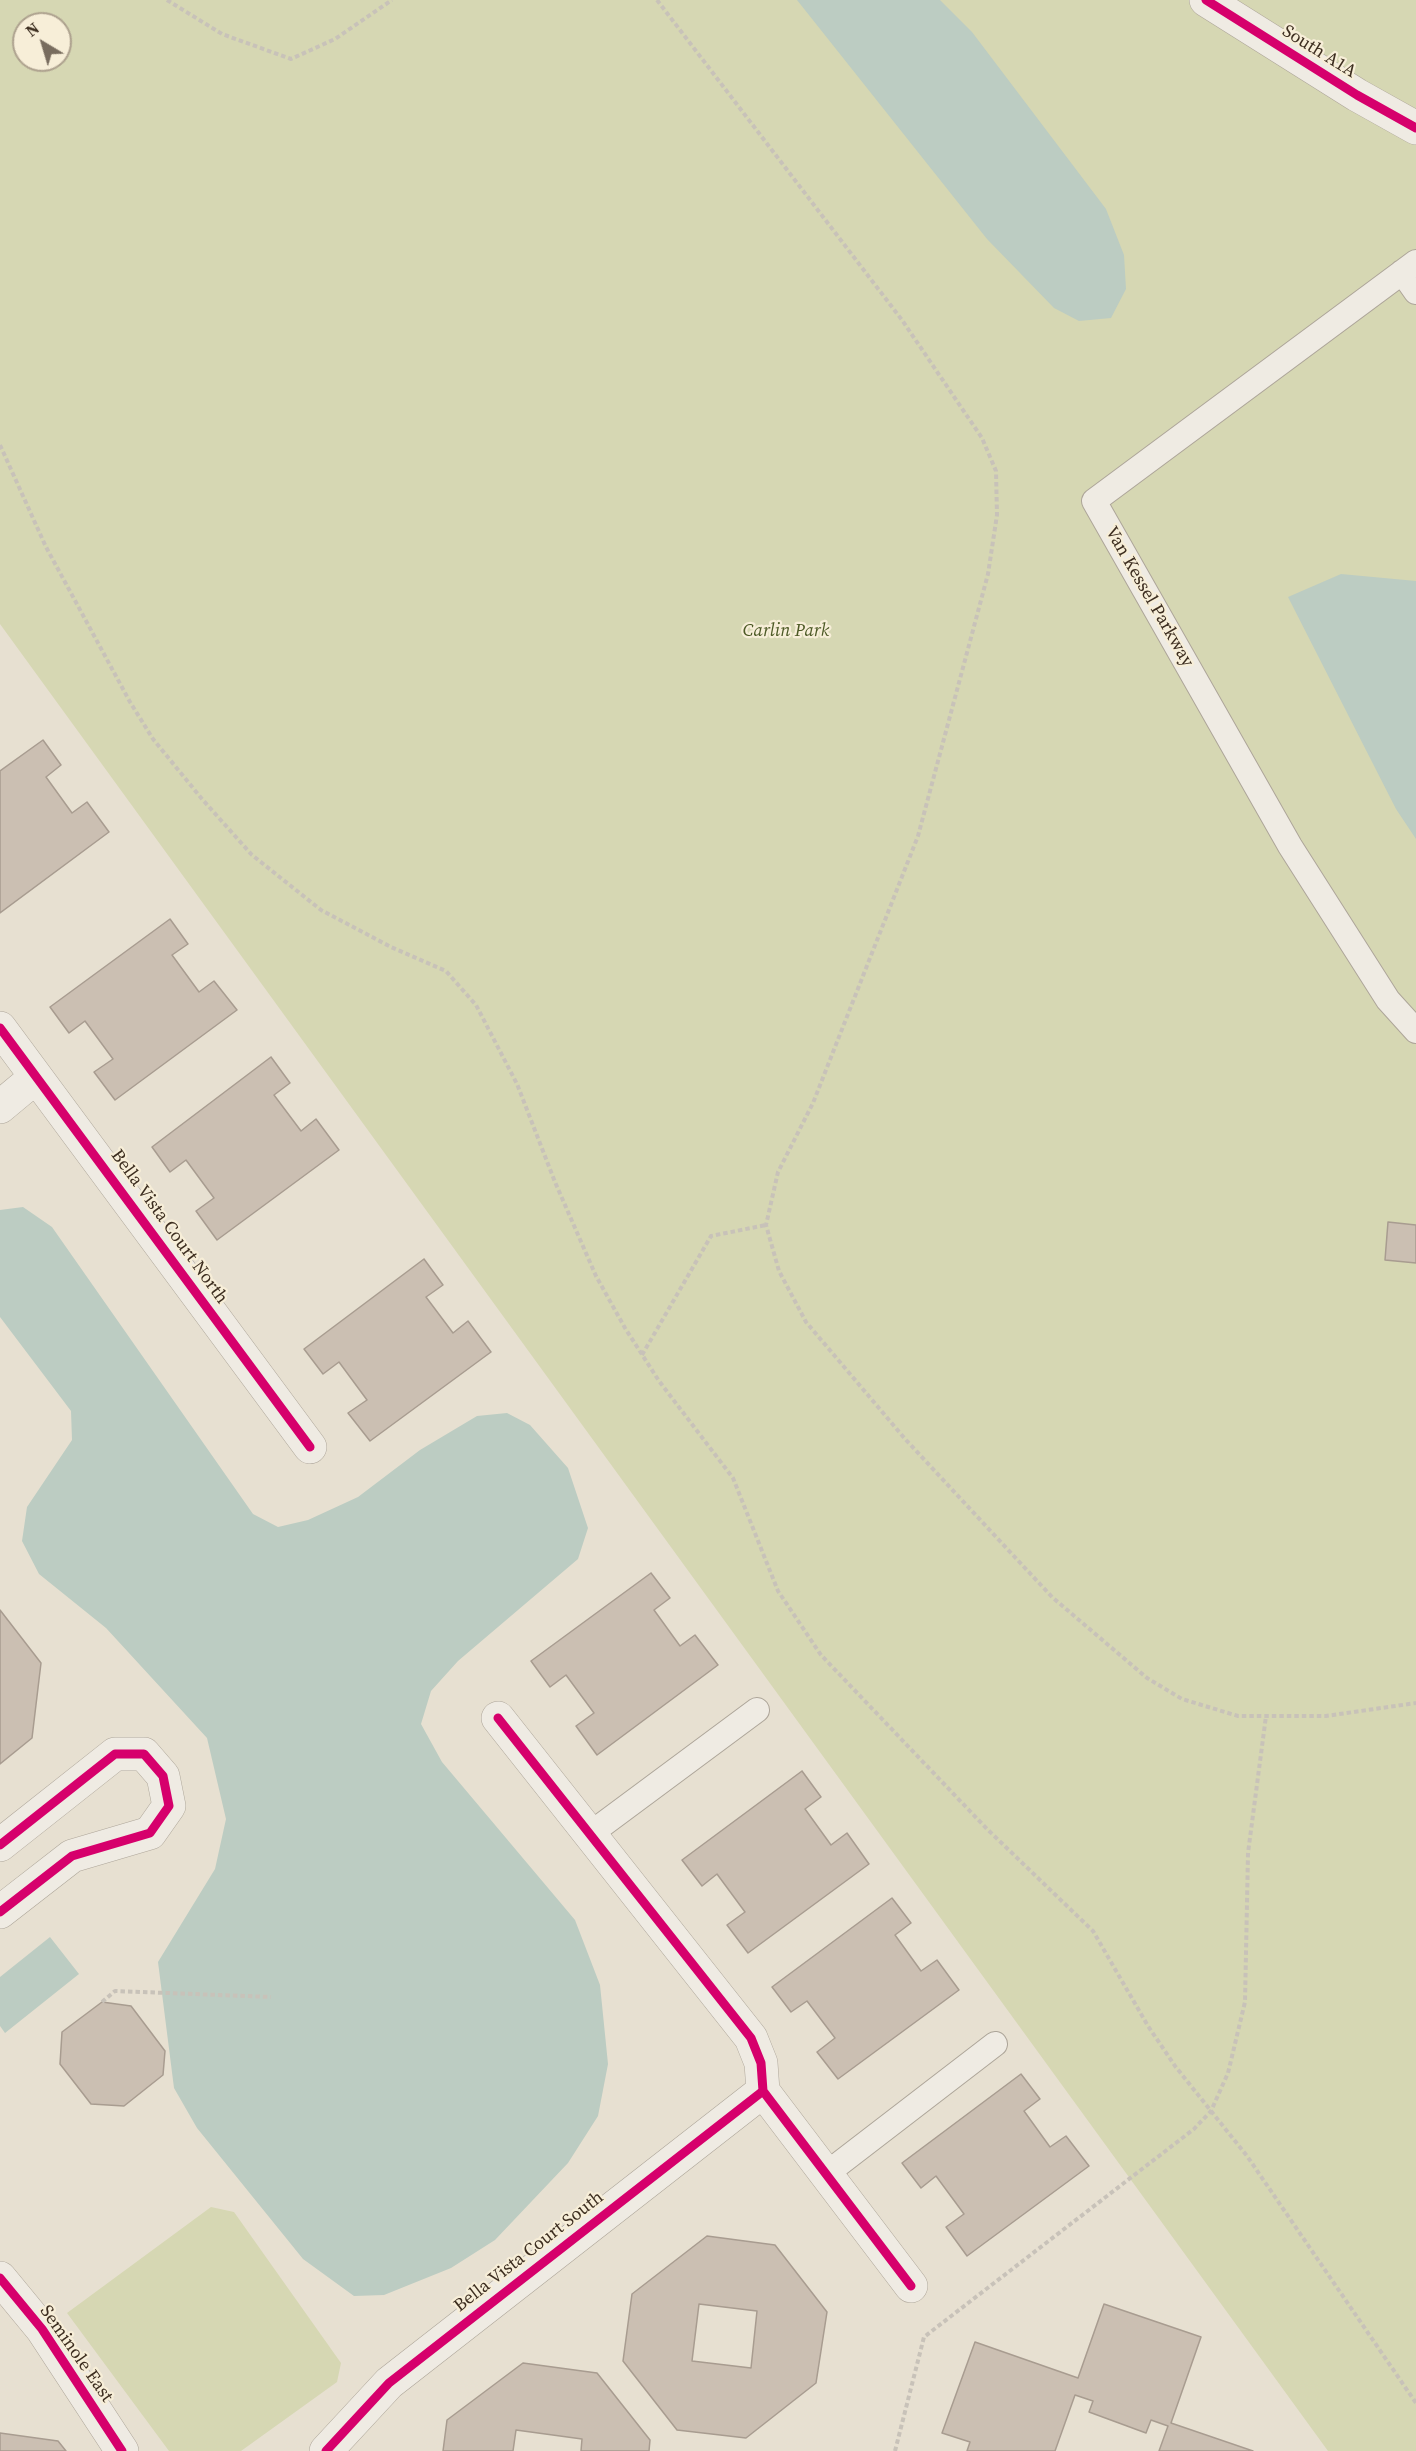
<!DOCTYPE html>
<style>
body{margin:0}
#map{position:relative;width:1416px;height:2451px;overflow:hidden;background:#e7e0d1;font-family:"Source Serif 4",serif}
canvas{display:block}
.north{position:absolute;left:12px;top:12px;width:60px;height:60px;box-sizing:border-box;background:#f7eed8;border:2px solid #ada18e;border-radius:50%;rotate:322deg;font-size:16px;font-weight:700;line-height:24px;text-align:center;color:#3d2e20}
.north::after{content:'';display:block;margin:auto;width:21px;height:27px;background:#786c5e;clip-path:polygon(50% 0,100% 100%,50% 72%,0 100%)}
</style>
<div id="map">
<canvas width="1416" height="2451"></canvas>
<div class="north">N</div>
</div>
<script>
const g = document.querySelector('canvas').getContext('2d');
g.lineJoin = 'round';
function fill(path, color) { g.fillStyle = color; g.fill(path, 'evenodd'); }
const shape = rows => new Path2D(rows.map(r => 'M' + r).join(''));
function strokePath(path, color, width, dash) { g.strokeStyle = color; g.lineWidth = width; g.lineCap = dash ? 'butt' : 'round'; g.setLineDash(dash || []); g.stroke(path); }
function label(font, color, halo, rows, align = 'center') {
  g.font = font + ' "Source Serif 4",serif'; g.lineWidth = 4.5; g.setLineDash([]); g.textBaseline = 'middle'; g.strokeStyle = halo; g.fillStyle = color; for (const [text, x, y, turn = 0] of rows) {
    g.save(); g.translate(x, y); g.rotate((+turn || 0) * Math.PI / 180); g.textAlign = isNaN(turn) ? turn : align; if (halo) g.strokeText(text, 0, 0); g.fillText(text, 0, 0); g.restore();
  }
}
const green = shape([
 [0,0,1416,0,1416,2451,1328,2451,0,624],
 [24,24,60,24,60,60,24,60],
 [211,2207,234,2212,341,2363,337,2382,241,2451,169,2451,67,2313]
]);
const water = shape([
 [797,0,940,0,972,32,1106,209,1124,255,1126,289,1111,318,1079,321,1054,308,987,239],
 [1341,574,1416,581,1416,839,1396,809,1288,597],
 [23,1207,52,1227,253,1514,278,1527,308,1520,358,1497,420,1450,477,1416,507,1413,530,1425,568,1468,588,1528,578,1559,458,1661,431,1691,421,1724,442,1762,575,1920,600,1985,608,2064,598,2116,568,2163,495,2240,451,2268,384,2295,354,2296,303,2259,197,2128,174,2088,158,1962,215,1869,226,1819,207,1738,106,1628,39,1574,22,1541,27,1507,72,1440,71,1411,0,1317,0,1210],
 [50,1937,79,1974,5,2033,0,2026,0,1977]
]);
const building = shape([
 [43,740,61,765,46,777,72,813,87,802,109,832,0,913,0,771,43,740],
 [170,919,188,944,172,955,199,992,214,981,237,1010,115,1100,94,1072,113,1059,85,1021,69,1033,50,1007,170,919],
 [271,1057,290,1083,274,1095,301,1131,316,1119,339,1150,217,1240,196,1211,214,1198,186,1160,170,1172,152,1147,271,1057],
 [1388,1222,1416,1225,1416,1263,1385,1260,1388,1222],
 [424,1259,443,1285,426,1297,453,1333,468,1321,491,1352,370,1441,348,1413,367,1400,339,1362,323,1374,304,1349,424,1259],
 [651,1573,670,1598,654,1610,680,1646,695,1635,718,1665,597,1755,576,1726,594,1713,566,1675,550,1687,531,1661,651,1573],
 [0,1610,41,1663,32,1738,0,1764,0,1610],
 [802,1771,821,1797,805,1809,831,1845,847,1833,869,1864,748,1953,727,1925,745,1912,717,1874,702,1886,682,1860,802,1771],
 [892,1898,911,1923,895,1935,921,1971,937,1960,959,1990,838,2079,817,2052,835,2038,807,2001,791,2012,772,1987,892,1898],
 [102,2002,131,2006,165,2051,163,2075,124,2106,91,2104,60,2064,62,2032,102,2002],
 [1021,2074,1040,2099,1024,2111,1050,2147,1066,2136,1089,2166,967,2256,946,2227,964,2214,936,2176,921,2188,902,2163,1021,2074],
 [707,2236,775,2245,827,2312,816,2383,746,2438,677,2430,623,2361,632,2294,707,2236],
 [699,2304,757,2311,751,2368,692,2361,699,2304],
 [1104,2304,1201,2337,1171,2423,1253,2451,1159,2451,1168,2426,1151,2420,1146,2433,1089,2412,1093,2401,1075,2395,1055,2451,967,2451,970,2442,942,2433,975,2342,1078,2378,1104,2304],
 [523,2363,597,2373,650,2440,649,2451,581,2451,582,2439,516,2430,513,2451,443,2451,447,2420,523,2363],
 [0,2433,58,2441,66,2451,0,2451,0,2433]
]);
const path = shape([
 [167,0,222,34,291,59,335,39,392,0],
 [657,0,902,320,982,438,996,471,997,515,988,574,918,836,813,1103,778,1172,766,1225,779,1271,806,1322,906,1440,1052,1597,1147,1678,1182,1699,1238,1716,1326,1716,1416,1703],
 [0,445,46,547,130,702,153,739,202,799,252,855,321,910,391,947,446,971,476,1005,517,1084,555,1182,596,1276,625,1328,659,1381,733,1478,778,1591,821,1655,987,1829,1093,1931,1148,2026,1175,2066,1247,2156,1416,2403],
 [642,1355,711,1236,766,1225],
 [102,2002,115,1991,271,1997],
 [895,2451,924,2337,1194,2129,1211,2111,1228,2073,1245,2002,1248,1853,1266,1716]
]);
const service = shape([
 [1416,262,1094,501,1290,846,1388,1000,1416,1031],
 [1402,272,1416,292],
 [590,1834,757,1710],
 [826,2174,995,2044]
]);
const minor = shape([
 [0,1028,310,1447],
 [0,1107,36,1077],
 [498,1718,751,2038,761,2063,763,2091,911,2286],
 [0,1845,115,1754,144,1754,163,1776,169,1806,150,1833,72,1856,0,1912],
 [0,2278,42,2329,122,2451],
 [326,2451,389,2383,763,2091]
]);
const tertiary = shape([
 [1206,0,1357,95,1416,128]
]);
const cycleway = shape([
 [1206,0,1357,95,1416,128],
 [0,1028,310,1447],
 [498,1718,751,2038,761,2063,763,2091,911,2286],
 [0,1845,115,1754,144,1754,163,1776,169,1806,150,1833,72,1856,0,1912],
 [0,2278,42,2329,122,2451],
 [326,2451,389,2383,763,2091]
]);
const streetNames = [
 ["South A1A",1319,52,32],
 ["Van Kessel Parkway",1149,597,60],
 ["Bella Vista Court North",169,1227,54],
 ["Bella Vista Court South",529,2252,-38],
 ["Seminole East",76,2354,55]
];
const parkNames = [
 ["Carlin Park",786,631]
];
fill(green, '#d6d7b3');
fill(water, '#bcccc2');
fill(building, '#cbbfb2');
strokePath(building, '#a89c90', 1.5);
strokePath(service, '#ada599', 26);
strokePath(minor, '#ada599', 34);
strokePath(tertiary, '#ada599', 34);
strokePath(path, '#c8c2b9', 4, [4.5, 3]);
strokePath(service, '#efebe3', 24);
strokePath(minor, '#efebe3', 33);
strokePath(tertiary, '#efebe3', 33);
strokePath(cycleway, '#d6006c', 9);
label('18px', '#3d2e20', '#f7eed8', streetNames);
label('italic 18px', '#4d5a26', '#f7eed8', parkNames);
</script>
